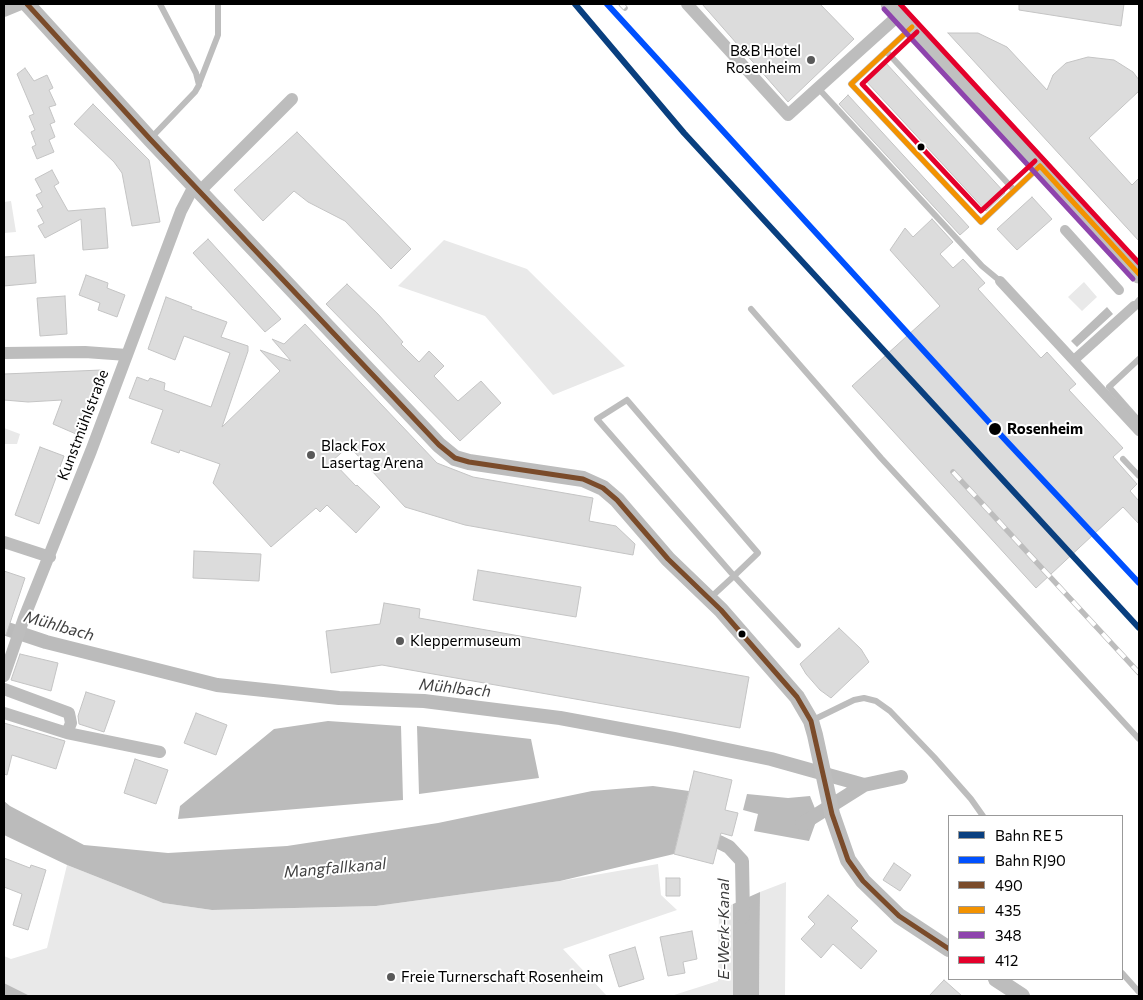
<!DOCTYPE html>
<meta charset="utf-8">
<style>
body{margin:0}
#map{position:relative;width:1143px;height:1000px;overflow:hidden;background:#fff;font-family:Commissioner,sans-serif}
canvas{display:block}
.frame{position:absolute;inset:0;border:5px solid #000;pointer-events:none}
.legend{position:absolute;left:948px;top:815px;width:175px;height:165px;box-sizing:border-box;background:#fff;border:1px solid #999;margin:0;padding:6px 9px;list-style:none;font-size:15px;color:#000}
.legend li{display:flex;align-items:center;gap:10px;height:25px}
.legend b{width:25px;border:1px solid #999}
</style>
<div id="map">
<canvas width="1143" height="1000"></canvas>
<div class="frame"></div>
<ul class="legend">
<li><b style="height:6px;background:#093f7f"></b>Bahn RE 5</li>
<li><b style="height:6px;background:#0050ff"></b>Bahn RJ90</li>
<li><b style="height:6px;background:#7a4b2a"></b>490</li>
<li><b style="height:6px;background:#f39200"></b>435</li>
<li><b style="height:6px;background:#8e44ad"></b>348</li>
<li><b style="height:6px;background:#e4002b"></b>412</li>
</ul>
</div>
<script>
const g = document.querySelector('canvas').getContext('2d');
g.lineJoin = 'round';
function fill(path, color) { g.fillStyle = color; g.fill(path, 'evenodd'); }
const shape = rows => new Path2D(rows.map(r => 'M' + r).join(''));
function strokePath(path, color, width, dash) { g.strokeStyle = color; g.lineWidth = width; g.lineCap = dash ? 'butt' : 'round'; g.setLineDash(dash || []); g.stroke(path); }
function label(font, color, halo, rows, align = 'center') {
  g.font = font + ' Commissioner,sans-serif'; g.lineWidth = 4; g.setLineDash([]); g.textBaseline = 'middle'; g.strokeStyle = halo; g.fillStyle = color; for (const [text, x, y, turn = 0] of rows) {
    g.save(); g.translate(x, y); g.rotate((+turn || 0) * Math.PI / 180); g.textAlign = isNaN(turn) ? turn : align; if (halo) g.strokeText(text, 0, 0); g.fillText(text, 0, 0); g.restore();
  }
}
const green = shape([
 [11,201,16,232,4,233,4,202],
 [444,240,527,269,625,366,553,395,485,316,398,286],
 [1084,282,1097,297,1082,311,1068,297],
 [4,428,20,434,17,444,4,444],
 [658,864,661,895,677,910,563,949,607,996,30,996,4,983,4,956,11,959,47,948,67,865,163,903,212,910,376,906,560,881],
 [786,882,785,996,759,996,760,892],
 [733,904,733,996,671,996,718,981,719,911]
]);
const water = shape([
 [1107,307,1113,314,1077,347,1071,341],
 [328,721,401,726,403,800,178,819,180,806,274,729],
 [417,726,531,739,539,778,419,794],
 [653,786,689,791,674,854,560,881,376,906,212,910,163,903,67,865,4,835,4,801,10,806,84,845,168,853,287,846,438,823,592,791],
 [747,794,788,798,810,796,818,816,809,841,754,831,758,814,743,810],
 [760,892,759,996,733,996,733,904],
 [4,983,30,996,4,996]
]);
const canal = shape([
 [4,628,46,642,217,685,339,698,424,701,560,718,674,739,771,759,864,785,901,777],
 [802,824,864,785],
 [719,842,729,847,742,861,743,917]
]);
const building = shape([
 [702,4,820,4,854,39,788,102,702,4],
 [1019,4,1124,4,1121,26,1019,10,1019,4],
 [948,33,978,33,1007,47,1047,90,1053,75,1066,63,1088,57,1114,60,1133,72,1139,80,1139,91,1089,138,1132,185,1139,178,1139,241,948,33],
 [885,62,1005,193,986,211,865,80,885,62],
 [25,68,34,81,47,75,53,88,49,90,56,105,49,107,55,122,50,124,55,137,49,140,54,152,37,159,32,147,36,145,31,132,35,130,29,116,34,114,17,74,25,68],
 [848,95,969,227,960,235,839,104,848,95],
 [93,104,149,160,160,222,132,226,122,173,114,162,74,124,93,104],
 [297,132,411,249,391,269,345,221,308,202,294,191,263,221,234,190,297,132],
 [52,170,59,183,54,186,68,211,105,208,108,248,83,250,81,219,45,238,38,226,44,223,37,210,43,207,36,195,42,192,35,179,52,170],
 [1032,197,1052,219,1017,250,997,229,1032,197],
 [932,219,953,242,940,254,953,268,963,259,985,283,978,289,1041,358,1047,352,1076,384,1069,390,1123,448,1113,457,1137,484,1130,491,1139,501,1139,524,1123,507,1036,588,852,386,940,306,890,250,905,228,913,237,932,219],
 [208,239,281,319,265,332,193,253,208,239],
 [34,255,36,283,4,286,4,257,34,255],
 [86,275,108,283,107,288,125,295,117,317,98,310,100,303,79,295,86,275],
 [347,284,378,314,403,342,401,344,419,362,429,351,444,366,434,376,458,401,481,381,501,403,460,441,326,304,347,284],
 [65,296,67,334,40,336,37,298,65,296],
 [166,297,192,307,191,309,227,322,221,337,248,346,248,351,222,427,280,371,260,350,291,361,272,339,284,344,305,324,437,463,473,477,593,498,589,521,616,526,635,544,633,555,465,525,405,507,349,446,332,461,356,486,357,485,380,507,356,533,327,505,320,512,316,508,271,547,213,483,220,464,180,450,179,453,151,443,163,410,129,398,137,377,148,381,150,378,165,383,164,390,211,407,230,353,184,336,175,360,148,349,166,297],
 [102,370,76,434,53,424,62,400,28,402,4,400,4,374,102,370],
 [40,447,64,456,39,524,15,515,40,447],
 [194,551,261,554,259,581,193,578,194,551],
 [478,570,581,587,576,617,473,600,478,570],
 [4,571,25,578,6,635,4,635,4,571],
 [384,603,420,609,419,618,749,677,740,728,382,665,331,673,326,631,380,624,384,603],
 [839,628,861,649,869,662,831,698,820,690,806,674,800,664,839,628],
 [20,654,58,663,51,691,11,680,20,654],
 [86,692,115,701,104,732,79,724,78,716,86,692],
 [196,713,227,725,216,755,184,743,196,713],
 [4,723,65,741,56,769,12,755,7,775,4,774,4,723],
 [135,759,168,770,156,804,124,793,135,759],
 [694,771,732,780,725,810,738,813,732,836,721,833,713,864,674,854,694,771],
 [4,858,30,868,31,865,46,870,28,930,13,925,22,894,4,887,4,858],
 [894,863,911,875,900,891,883,880,894,863],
 [666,878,680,878,680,896,666,896,666,878],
 [828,895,858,921,851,928,877,951,861,969,833,944,821,958,801,939,815,924,808,917,828,895],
 [692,931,697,959,683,962,685,973,668,976,660,937,692,931],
 [635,947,644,979,619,987,609,955,635,947],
 [944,980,962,996,929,996,944,980]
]);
const service = shape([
 [910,29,851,84,981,222,1038,168],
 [886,51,1014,190],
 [199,84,218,35,218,4],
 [818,88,982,266,1000,281],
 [151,138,195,92,199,85,196,73,160,4],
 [1134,306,1139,300],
 [751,309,881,458,1139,739],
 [1139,359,1109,387,1139,421],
 [627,400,758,553,734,576,597,419,627,400],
 [1123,459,1139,476],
 [709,599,734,576,798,645],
 [811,721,854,700,864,698,876,701,890,711,934,757,971,799,983,816],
 [1122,973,1139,992]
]);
const pedestrian = shape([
 [1065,230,1119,290],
 [1000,281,1139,431],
 [1074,360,1134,306]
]);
const minor = shape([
 [687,4,788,115,900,14],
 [4,11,21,4],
 [200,191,292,99],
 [4,353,85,352,127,355],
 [4,542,50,557],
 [4,676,24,618,91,451,181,211,194,186],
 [4,689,69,713,71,723,67,733,160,752],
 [4,713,67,733]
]);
const tertiary = shape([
 [27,4,150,139,439,445,455,458,469,462,583,479,603,488,617,500,668,559,721,610,797,697,811,721,815,735,832,814,848,860,863,881,899,916,949,949],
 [996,979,1022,996]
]);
const secondary = shape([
 [890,4,1139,274]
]);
const rail = shape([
 [621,4,625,8],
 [953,472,1139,673]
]);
const bus1 = shape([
 [27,4,150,139,439,445,455,458,469,462,583,479,603,488,617,500,668,559,721,610,797,697,811,721,832,814,848,860,863,881,899,916,949,949]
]);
const bus2 = shape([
 [912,27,851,84,981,222,1040,166],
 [1040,166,1139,274]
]);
const bus3 = shape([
 [884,9,1133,279]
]);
const bus4 = shape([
 [900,4,1139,263],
 [917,32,862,84,981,211,1035,161]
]);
const rail1 = shape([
 [575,4,684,133,1139,628]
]);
const rail2 = shape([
 [607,4,997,431,1139,583]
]);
const markers = [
 [811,60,5,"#595959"],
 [921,147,4.5,"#000"],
 [995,429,7,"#000"],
 [311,455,5,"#595959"],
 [742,634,4.5,"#000"],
 [400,641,5,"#595959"],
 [391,977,5,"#595959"]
];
const poiNames = [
 ["B&B Hotel",801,51,"right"],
 ["Rosenheim",801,68,"right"],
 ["Black Fox",321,446],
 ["Lasertag Arena",321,463],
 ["Kleppermuseum",410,641],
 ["Freie Turnerschaft Rosenheim",401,977]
];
const streetNames = [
 ["Kunstmühlstraße",83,425,-69]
];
const stopNames = [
 ["Rosenheim",1007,429]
];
const waterNames = [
 ["Mühlbach",59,626,16],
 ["Mühlbach",455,688,6],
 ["Mangfallkanal",335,868,-5],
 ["E-Werk-Kanal",724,929,-90]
];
fill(green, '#e9e9e9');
fill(water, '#bbb');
strokePath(canal, '#bbb', 14);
fill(building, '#dcdcdc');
strokePath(building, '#c4c4c4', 1);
strokePath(service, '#bdbdbd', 6);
strokePath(pedestrian, '#bdbdbd', 10);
strokePath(minor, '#bdbdbd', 12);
strokePath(tertiary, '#bdbdbd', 16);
strokePath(secondary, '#c0c0c0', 19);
strokePath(rail, '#bdbdbd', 5.5);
strokePath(rail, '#fff', 4, [11]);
strokePath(bus1, '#7a4b2a', 5);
strokePath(bus2, '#f39200', 5);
strokePath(bus3, '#8e44ad', 5);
strokePath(bus4, '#e4002b', 5);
strokePath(rail1, '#093f7f', 6);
strokePath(rail2, '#0050ff', 6);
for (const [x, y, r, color] of markers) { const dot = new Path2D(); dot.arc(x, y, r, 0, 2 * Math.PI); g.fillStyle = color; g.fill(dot); strokePath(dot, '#fff', 2); }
label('15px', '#000', '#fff', poiNames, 'left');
label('15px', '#000', '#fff', streetNames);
label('bold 15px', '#000', '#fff', stopNames, 'left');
label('italic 16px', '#3f3f3f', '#fff', waterNames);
</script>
